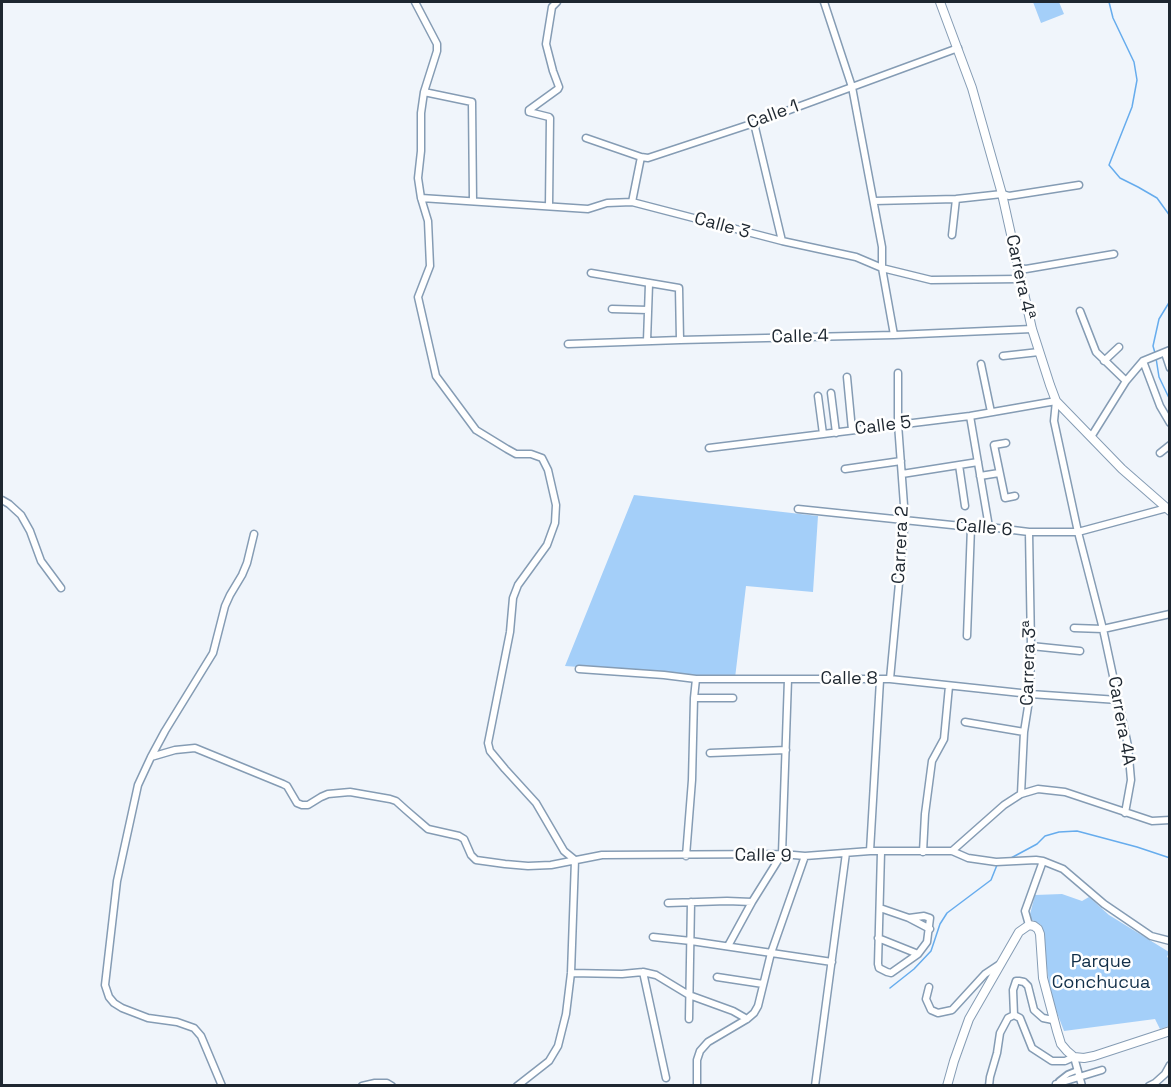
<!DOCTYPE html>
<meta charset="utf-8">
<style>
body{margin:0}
#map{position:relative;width:1171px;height:1087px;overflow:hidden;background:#f0f5fb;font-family:"Space Grotesk",sans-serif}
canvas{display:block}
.frame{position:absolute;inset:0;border:3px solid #1e2730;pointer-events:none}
</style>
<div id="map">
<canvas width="1171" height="1087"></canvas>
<div class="frame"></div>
</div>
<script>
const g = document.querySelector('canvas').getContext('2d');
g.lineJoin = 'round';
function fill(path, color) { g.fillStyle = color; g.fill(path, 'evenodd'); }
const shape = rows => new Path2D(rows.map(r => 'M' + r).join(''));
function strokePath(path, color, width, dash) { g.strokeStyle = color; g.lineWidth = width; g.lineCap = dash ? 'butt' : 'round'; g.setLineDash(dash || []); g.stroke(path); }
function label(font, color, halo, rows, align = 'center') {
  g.font = font + ' "Space Grotesk",sans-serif'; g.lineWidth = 5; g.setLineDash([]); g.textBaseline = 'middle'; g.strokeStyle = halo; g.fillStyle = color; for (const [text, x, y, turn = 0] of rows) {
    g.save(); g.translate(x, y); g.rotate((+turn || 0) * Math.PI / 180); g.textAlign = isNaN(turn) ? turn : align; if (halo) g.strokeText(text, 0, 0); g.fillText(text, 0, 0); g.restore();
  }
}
const green = shape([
 [1033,2,1059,2,1064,14,1041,23],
 [634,495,818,516,813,592,746,586,735,678,565,666],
 [1062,894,1082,901,1089,897,1109,915,1169,952,1167,957,1170,959,1169,1026,1160,1029,1155,1019,1064,1031,1051,997,1041,925,1029,918,1035,895]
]);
const stream = shape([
 [1109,2,1113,18,1134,62,1137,80,1132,107,1109,165,1120,178,1138,187,1157,198,1170,216],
 [1155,353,1153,346,1159,319,1170,301],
 [1156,358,1159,377,1170,400],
 [1011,858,1037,844,1045,836,1059,832,1077,831,1137,847,1170,858],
 [890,988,914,969,931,951,940,924,947,913,991,880,997,865,999,865]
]);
const pedestrian = shape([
 [1059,1081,1068,1074,1078,1070]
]);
const minor = shape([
 [415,2,437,44,437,51,424,92,421,113,421,151,418,178,421,198,428,221,430,266,418,297,436,376,476,430,507,449,516,454,531,454,542,458,548,470,556,505,555,523,547,545,518,585,513,598,510,632,488,743,490,751,505,769,536,803,564,851,575,860],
 [824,2,852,87,882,247,882,268,894,335],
 [424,92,472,102,473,201],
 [754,123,782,241],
 [586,138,641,157,648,158,754,123,958,48],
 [421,198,588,209,607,203,632,202,782,241,856,257,882,268,931,280,1020,279],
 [874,201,956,199,1002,194,1009,196,1079,185],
 [632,202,641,157],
 [549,206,550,118,549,117,529,112,529,110,558,89,559,87,553,71,546,44,552,7,557,2],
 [952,235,956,199],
 [1018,268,1026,269,1114,254],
 [591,273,679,288,680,340],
 [612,309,648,310],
 [1080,311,1096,352,1126,381],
 [647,341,649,284],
 [568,344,680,340,894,335,1032,329],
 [1165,353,1170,368],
 [1003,356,1039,352],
 [1104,361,1119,347],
 [1143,361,1160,406,1170,423],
 [981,364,991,412],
 [847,377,852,430],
 [831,393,836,433],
 [818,396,823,434],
 [970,416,989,527],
 [1091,437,1126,381,1143,361,1170,350],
 [1006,443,994,445,1005,498,1015,496],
 [709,448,970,416,1056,401,1054,421,1078,532,1103,629,1128,746,1131,780,1125,813],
 [1160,453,1170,445],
 [959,465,965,506],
 [845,469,901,461],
 [902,474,978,462],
 [980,476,999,473],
 [2,500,9,504,21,515,30,531,41,561,61,588],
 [798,509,971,527,989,527,1029,532,1078,532,1167,508],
 [1074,628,1103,629,1170,614],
 [967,636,971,527],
 [1031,646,1080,651],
 [579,669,664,675,696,679,890,679,1030,694,1118,700],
 [890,679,905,519,898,424,898,373],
 [694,698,733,698],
 [965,722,1024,732],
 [710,753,786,750],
 [151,757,175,750,195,748,283,784,287,786,297,803,302,805,308,805,321,797,328,794,350,792,390,799,396,801,406,810,428,829,459,836,464,839,471,855,476,860,505,864,528,866,551,865,602,855,782,854,805,856,870,851,952,851,968,858,996,862,1036,860,1043,861,1063,869,1104,904,1151,936,1170,941],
 [1021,794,1024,732,1030,694,1031,646,1029,532],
 [870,851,880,680],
 [952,851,1004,805,1021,794,1038,789,1065,792,1152,821,1170,820],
 [881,852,878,964,879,968,887,972,891,973,918,954,927,942,930,918,924,916,909,918],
 [923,852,925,814,932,761,944,739,949,686],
 [782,854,788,679],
 [686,856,692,780,694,698,696,679],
 [668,903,727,901,752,902],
 [880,908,909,918,930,929],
 [1029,925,1025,911,1043,861],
 [653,937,691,941,832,962],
 [878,938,918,954],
 [728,946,752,902,782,854],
 [643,972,666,1078],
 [571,973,622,974,643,972,656,975,689,995,733,1011,747,1019],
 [717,977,763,984],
 [929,987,926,999,931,1010,938,1013,952,1010,985,974,1000,964],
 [1014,1015,1020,1018,1032,1048,1052,1061,1065,1061,1074,1057,1082,1086],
 [1014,1015,1013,990,1016,981,1019,981,1024,982,1028,986,1034,1010,1043,1018,1053,1020],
 [689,1019,691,902],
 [222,1086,201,1036,194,1028,177,1022,148,1018,122,1008,114,1003,109,997,105,985,117,881,138,785,151,757,165,731,213,653,225,606,230,595,242,575,247,563,254,534],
 [362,1086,375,1083,387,1083,392,1086],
 [517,1086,549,1061,558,1046,566,1014,571,973,575,860],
 [697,1086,697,1060,700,1051,708,1042,747,1019,754,1013,758,1006,771,953,805,856],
 [815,1086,846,853],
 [989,1086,990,1077,997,1053,1000,1033,1008,1018,1014,1015],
 [1057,1086,1056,1084,1102,1070],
 [1149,1086,1155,1083,1165,1074,1170,1065]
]);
const tertiary = shape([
 [940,2,972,88,1002,194,1032,329,1050,385,1056,401,1122,469,1170,511],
 [947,1086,954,1061,969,1019,1019,932,1029,925,1034,926,1038,929,1040,934,1043,978,1057,1031,1061,1044,1067,1051,1074,1057,1084,1058,1094,1056,1170,1031]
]);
const streetNames = [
 ["Calle 1",773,115,-20],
 ["Calle 3",722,226,15],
 ["Carrera 4ª",1020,277,78],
 ["Calle 4",800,337,-1],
 ["Calle 5",883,426,-7],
 ["Calle 6",984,528,5],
 ["Carrera 2",901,545,-87],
 ["Carrera 3ª",1029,663,-88],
 ["Calle 8",849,679],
 ["Carrera 4A",1121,721,80],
 ["Calle 9",763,856,1]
];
const parkNames = [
 ["Parque",1101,962],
 ["Conchucua",1101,983]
];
fill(green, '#a4cff9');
strokePath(stream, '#66aced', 1.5);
strokePath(pedestrian, '#859cb4', 8);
strokePath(minor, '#859cb4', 9);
strokePath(tertiary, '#859cb4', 10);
strokePath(pedestrian, '#fff', 4.5);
strokePath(minor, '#fff', 6);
strokePath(tertiary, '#fff', 8);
label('18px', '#1e2730', '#fff', streetNames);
label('18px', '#112f49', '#fff', parkNames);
</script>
